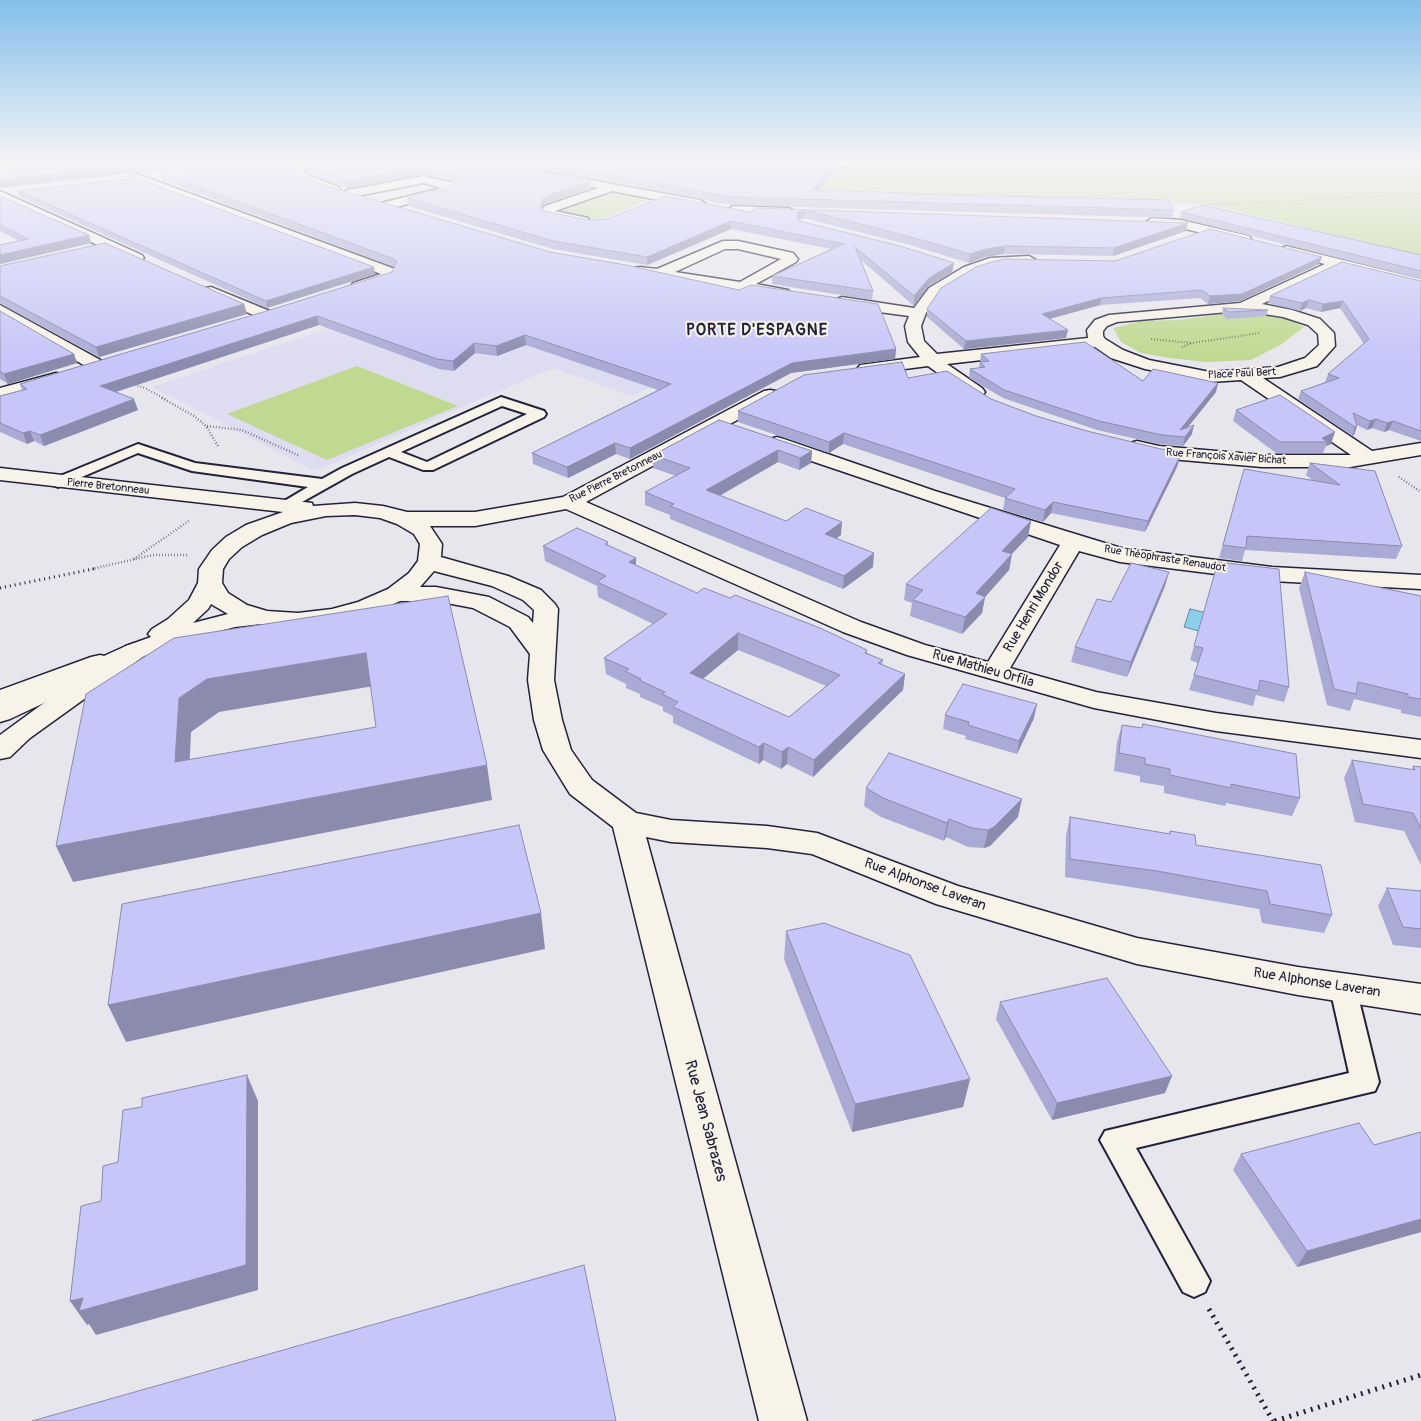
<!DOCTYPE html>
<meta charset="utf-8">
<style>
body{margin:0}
canvas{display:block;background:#e8e6ed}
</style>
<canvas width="1421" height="1421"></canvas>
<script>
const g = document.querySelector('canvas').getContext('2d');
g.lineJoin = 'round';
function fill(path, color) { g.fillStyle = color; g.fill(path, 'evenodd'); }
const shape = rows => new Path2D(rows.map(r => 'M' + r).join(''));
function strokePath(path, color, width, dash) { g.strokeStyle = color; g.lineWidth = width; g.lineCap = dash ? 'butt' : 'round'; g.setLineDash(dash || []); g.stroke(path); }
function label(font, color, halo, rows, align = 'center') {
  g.font = font + ' Pangolin,sans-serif'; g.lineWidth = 4; g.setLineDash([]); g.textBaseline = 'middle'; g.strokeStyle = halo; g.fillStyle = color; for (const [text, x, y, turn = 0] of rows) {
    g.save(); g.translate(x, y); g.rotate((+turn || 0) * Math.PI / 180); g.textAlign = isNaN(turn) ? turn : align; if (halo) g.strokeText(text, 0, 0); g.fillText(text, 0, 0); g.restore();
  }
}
const built = shape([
 [491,274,744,341,632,396,553,368,315,471,152,387]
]);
const green = shape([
 [633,162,1421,162,1421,255,1207,204,879,196,793,190],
 [614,191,647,197,648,200,603,218,588,219,560,212,559,209],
 [1235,312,1270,315,1289,320,1304,327,1282,344,1251,360,1206,362,1170,358,1141,353,1121,342,1113,328,1142,321,1179,320],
 [357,366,458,406,327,460,227,414]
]);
const water = shape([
 [1190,609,1211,614,1210,634,1184,627,1190,609]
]);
const pathFar4 = shape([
 [1206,205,1421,194],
 [496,239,509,234]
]);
const pathFar3 = shape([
 [1151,339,1192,343],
 [1182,347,1192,343,1260,333],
 [132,384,145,388,165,399]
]);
const pathFar2 = shape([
 [162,398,194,416,206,426,218,446],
 [207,426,242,430,300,456],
 [1399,477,1421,492],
 [134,559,190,520],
 [92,569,153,555,187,555]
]);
const pathFar1 = shape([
 [0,588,98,568]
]);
const path = shape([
 [1209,1309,1273,1421],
 [1275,1421,1421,1375]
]);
const service = shape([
 [813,162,856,162,850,166,817,164,813,162],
 [501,397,544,411,546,414,544,417,433,470,423,470,389,457,352,474,286,511,281,509,278,506,281,503,308,487,192,471,138,453,63,485,58,487,53,485,50,482,53,479,138,444,195,463,322,479,342,468,501,397],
 [502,406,527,414,427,462,401,452,502,406],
 [1343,978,1352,981,1356,988,1379,1082,1375,1091,1136,1148,1210,1281,1205,1292,1194,1297,1183,1292,1105,1149,1100,1140,1105,1131,1349,1073,1330,988,1334,981,1343,978]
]);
const minor = shape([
 [281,162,294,162,310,176,339,187,341,190,335,194,302,180,281,162],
 [490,162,509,162,541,171,700,200,706,204,700,208,612,191,555,211,588,218,589,221,588,224,583,225,544,217,542,214,543,209,545,206,598,188,540,177,492,164,490,162],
 [137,174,395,269,397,272,393,279,363,289,353,289,351,286,353,283,381,274,133,179,131,177,133,175,137,174],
 [424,176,453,183,455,186,450,193,385,210,379,206,381,203,441,188,424,183,347,198,341,194,347,190,424,176],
 [0,191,142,255,144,258,137,262,132,261,0,200,0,191],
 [733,206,789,208,795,212,789,216,729,213,727,210,733,206],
 [1152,218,1181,220,1249,236,1251,239,1244,243,1181,228,1147,225,1146,222,1152,218],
 [723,241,738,241,793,253,798,259,796,262,756,284,788,290,791,293,788,296,783,298,640,275,635,274,633,271,635,268,640,267,657,269,723,241],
 [725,249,738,249,781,259,740,282,675,272,725,249],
 [1286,246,1421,279,1421,287,1340,267,1262,304,1292,310,1320,319,1334,333,1335,346,1317,366,1280,377,1263,378,1372,451,1421,443,1421,455,1350,467,1262,467,1159,458,1130,451,1127,447,1130,443,1137,441,1159,446,1262,455,1351,455,1241,380,1210,382,1145,369,1111,358,1095,347,947,364,982,388,985,392,982,396,976,397,970,396,928,366,866,374,860,373,857,369,860,365,920,357,908,342,905,326,909,316,842,307,837,305,834,302,837,299,842,297,914,308,929,288,964,267,990,258,1029,256,1036,260,1034,263,992,266,974,273,939,294,926,313,921,326,924,341,937,354,1088,338,1087,330,1095,320,1109,315,1240,303,1325,264,1281,253,1279,250,1286,246],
 [1228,312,1258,313,1283,317,1308,325,1318,334,1319,345,1305,358,1278,367,1210,372,1149,360,1123,350,1105,339,1103,336,1103,331,1107,326,1117,322,1228,312],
 [211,287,272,312,274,315,272,318,260,318,206,294,204,291,206,288,211,287],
 [0,305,104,362,107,366,104,370,98,371,92,370,0,316,0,305],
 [56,373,62,374,65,378,62,382,0,399,0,388,56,373],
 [770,390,776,391,779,395,776,399,586,502,861,622,925,645,988,662,1060,545,770,447,767,443,770,439,777,437,784,439,935,491,1121,548,1272,567,1421,575,1421,589,1272,581,1120,562,1079,551,1010,668,1096,692,1216,713,1421,740,1421,758,1216,731,1094,708,907,655,843,632,566,509,475,526,430,526,442,544,441,557,508,576,541,590,555,604,558,609,554,680,562,720,571,750,592,780,636,813,671,820,767,826,817,833,958,886,1137,938,1298,967,1421,984,1421,1014,1298,995,1137,964,936,904,812,854,767,848,671,842,646,837,807,1421,759,1421,613,827,570,794,543,750,534,720,528,680,530,654,510,627,473,608,436,601,400,601,376,612,333,623,298,627,261,624,235,627,208,634,144,656,10,719,0,722,0,703,126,646,151,637,148,634,152,629,168,619,189,600,198,583,199,569,212,550,226,537,246,525,283,512,0,480,0,468,304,502,312,503,313,506,355,503,383,506,407,512,475,512,563,497,764,391,770,390],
 [355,515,380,518,397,524,414,534,420,544,418,561,409,573,388,589,358,602,332,609,298,613,267,611,247,605,228,593,222,583,223,569,229,559,242,547,262,535,291,523,326,516,355,515],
 [434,571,492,586,523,600,534,610,533,623,528,617,489,597,436,587,420,587,434,571],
 [211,604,228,614,193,623,208,609,211,604]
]);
const primary = shape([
 [135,643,144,646,148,651,144,656,30,738,10,757,0,759,0,735,74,681,0,707,0,690,91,657,100,655,109,657,126,646,135,643]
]);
const wall = shape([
 [75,162,283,162,299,174,324,185,550,252,896,349,895,359,791,373,630,459,616,454,568,478,533,464,532,453,658,390,526,345,497,356,475,353,454,371,439,369,319,325,116,392,138,410,44,446,34,441,27,444,0,432,0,396,22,390,20,384,270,310,392,272,395,267,162,180,160,173,182,169,180,168],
 [315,162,539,171,590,182,591,189,544,204,542,210,543,211,588,220,750,212,757,208,1186,231,1113,256,1004,254,985,257,969,263,910,245,804,218,798,220,954,263,952,272,928,286,914,306,861,260,873,291,872,300,772,284,772,276,831,249,731,229,647,265,553,249,408,206,407,198,450,187,453,181,424,174,348,188,311,174,306,170,305,163],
 [516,162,838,162,838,167,818,190,906,194,1174,210,1172,218,731,205,541,169],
 [18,191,375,274,267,308,20,197],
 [0,196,89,235,91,243,0,264,0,245,19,241,0,231],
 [1181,212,1421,255,1421,279,1180,218],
 [1322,257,1319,264,1240,301,1208,304,1200,298,1100,305,1050,319,1066,338,964,349,927,317,927,309,1115,261],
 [0,266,244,304,247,314,99,357,0,303],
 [1421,281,1421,441,1389,430,1384,432,1372,428,1367,430,1357,425,1357,426,1354,435,1352,436,1298,399,1301,391,1326,382,1325,382,1328,374,1364,344,1340,308,1321,312,1306,308,1300,311,1268,303,1270,296],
 [1223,308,1268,310,1266,316,1227,319,1222,314],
 [0,311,74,354,77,363,8,384,0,379],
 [981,354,1143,381,1218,383,1216,392,1187,428,1192,434,1183,446,1159,444,1097,430,1003,398,969,378,970,369,979,368],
 [908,378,991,399,1036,416,1087,431,1180,456,1177,467,1145,532,1051,513,1043,522,1003,510,1005,498,843,444,829,453,738,422,738,411],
 [1280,395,1331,444,1326,446,1323,453,1276,453,1233,421,1236,410],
 [719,420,812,451,811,463,799,470,778,462,720,496,786,521,841,535,836,538,873,567,843,589,670,519,670,515,645,505,645,492,676,476,653,468,653,455],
 [1310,463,1375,471,1402,546,1396,559,1245,550,1242,561,1219,558,1244,469,1312,480,1306,475],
 [1031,521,1028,537,1012,554,1009,570,985,597,982,613,962,634,910,616,912,603,904,600,906,584],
 [608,542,608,546,636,558,636,566,697,593,867,650,867,653,883,660,882,665,905,674,903,690,813,777,787,764,781,769,763,760,759,764,673,723,673,716,663,711,663,707,640,697,640,694,626,688,626,684,606,674,604,658,653,624,598,597,597,586,545,561,543,546],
 [738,650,781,667,826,686,789,717,703,679],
 [1218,562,1289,687,1284,702,1256,695,1253,706,1189,690,1198,663,1190,660],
 [1305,572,1421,596,1421,717,1401,713,1401,710,1354,699,1350,711,1327,705,1299,588],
 [1165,586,1127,677,1071,662,1075,647,1111,602],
 [945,715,1034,718,1017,754,965,739,966,736,943,729],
 [1143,724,1300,798,1292,816,1226,803,1225,806,1164,793,1164,786,1140,782,1140,776,1114,771,1117,742,1122,725,1142,728],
 [1352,760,1412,770,1413,766,1421,767,1421,865,1404,831,1355,822,1344,778],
 [866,788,1018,817,990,846,984,848,968,847,946,837,944,841,881,817,864,806],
 [1070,817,1169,834,1170,831,1332,915,1324,933,1262,923,1259,909,1150,890,1065,877,1066,835],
 [1387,888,1420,891,1421,889,1421,948,1393,945,1378,906],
 [786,931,970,1079,963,1107,852,1132,784,959],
 [1000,1002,1165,1093,1052,1120,996,1019],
 [1421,1132,1421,1232,1297,1267,1233,1170,1241,1154,1374,1145]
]);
const shadedWall = shape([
 [0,162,49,162,0,168],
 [170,162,179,162,180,168,0,188,0,180],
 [837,162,838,162,838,167,812,198,812,190],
 [423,167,424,174,348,188,347,181],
 [590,182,591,189,544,204,540,214,540,206,544,197],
 [805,210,804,218,797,220,797,217,798,212],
 [731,221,731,229,647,265,647,257],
 [1188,223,1186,231,1113,256,1114,248],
 [89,235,91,243,0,264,0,255],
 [1005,246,1004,254,985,257,969,263,970,254,986,249],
 [1322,257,1319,264,1240,301,1208,304,1210,296],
 [954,263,952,272,928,286,914,306,914,296,929,278],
 [374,267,375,274,267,308,266,301],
 [1101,298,1100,305,1041,321,1042,314],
 [1309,300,1306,308,1300,311,1302,303],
 [1343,301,1340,308,1321,312,1323,304],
 [244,304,247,314,99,357,96,347],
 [317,316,319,325,103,396,100,386],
 [1068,330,1066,338,964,349,966,341],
 [525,335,526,345,497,356,496,346],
 [474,343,475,353,454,371,453,361],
 [896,349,895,359,791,373,630,459,630,448,792,363],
 [74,354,77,363,8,384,4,374],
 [1218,383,1216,392,1180,437,1180,430],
 [134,399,138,410,44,446,40,435],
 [1376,419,1372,428,1367,430,1370,421],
 [1393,421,1389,430,1384,432,1387,423],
 [1194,425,1192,434,1183,446,1185,437],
 [1357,426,1354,435,1352,436,1355,427],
 [30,431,34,441,27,444,23,433],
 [1335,432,1331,444,1326,446,1327,442,1322,438],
 [844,433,843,444,829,453,829,442],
 [615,443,616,454,568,478,567,467],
 [778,450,778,462,706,503,706,490],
 [812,451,811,463,799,470,800,458],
 [1180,456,1177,467,1145,532,1148,521],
 [1053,502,1051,513,1043,522,1045,510],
 [1031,521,1028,537,999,567,1002,551],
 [842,522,841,535,824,547,825,534],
 [874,553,873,567,843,589,844,576],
 [1012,554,1009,570,985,597,982,613,962,634,965,617,976,593],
 [636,558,636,574,629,562],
 [1169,572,1165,586,1127,677,1131,662],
 [738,633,738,650,690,689,690,673],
 [366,653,374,686,219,712,191,732,188,797,175,762,179,698,207,679],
 [905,674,903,690,813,777,814,760],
 [1037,704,1034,718,1017,754,1019,741],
 [764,743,763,760,759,764,759,747],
 [788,747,787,764,781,769,782,752],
 [487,765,492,800,73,882,56,846],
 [1022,799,1018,817,990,846,984,848,988,830],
 [949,819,946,837,944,841,947,823],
 [541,913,545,949,126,1042,108,1005],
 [247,1075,258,1101,258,1290,96,1335,89,1324,87,1325,70,1301],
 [1172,1076,1165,1093,1052,1120,1057,1103],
 [970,1079,963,1107,852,1132,855,1104],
 [1421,1219,1421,1232,1297,1267,1307,1251]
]);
const building = shape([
 [75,162,170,162,0,180,0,169,75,162],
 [181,162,283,162,299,174,324,185,550,252,626,265,739,290,751,285,878,304,896,349,792,363,630,448,615,443,567,467,532,453,671,384,525,335,496,346,474,343,453,361,437,359,317,316,100,386,134,399,40,435,30,431,23,433,0,423,0,396,27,389,20,384,270,310,392,272,397,262,394,259,160,173,183,169,185,164,181,162],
 [315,162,503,162,539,171,590,182,544,197,540,206,543,211,588,220,607,219,665,196,750,212,757,208,1188,223,1114,248,1005,246,986,249,970,254,911,237,805,210,798,212,797,217,799,221,900,246,954,263,929,278,914,296,855,247,873,291,772,276,844,244,731,221,647,257,553,241,407,198,450,187,456,179,453,174,423,167,347,181,310,167,305,163,315,162],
 [541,162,837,162,812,190,906,193,906,194,1167,200,1174,210,731,197,541,162],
 [136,178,374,267,266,301,18,191,136,178],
 [0,196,89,235,0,255,0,245,28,239,0,225,0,196],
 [1202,205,1421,255,1421,271,1181,212,1202,205],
 [1210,229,1322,257,1242,294,1210,296,1202,290,1101,298,1042,314,1068,330,966,341,927,309,941,288,976,267,995,261,1005,259,1115,261,1210,229],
 [105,243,244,304,96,347,0,296,0,266,105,243],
 [1342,262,1421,281,1421,431,1393,421,1387,423,1376,419,1370,421,1353,413,1357,426,1355,427,1301,391,1339,378,1328,374,1369,339,1343,301,1323,304,1309,300,1302,303,1270,296,1342,262],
 [1223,308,1268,310,1229,312,1223,308],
 [0,311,74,354,4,374,0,371,0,311],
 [1085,342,1143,381,1153,369,1218,383,1180,430,1194,425,1185,437,1162,435,1099,421,1004,390,970,369,985,367,980,362,989,361,981,354,1085,342],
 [902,362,908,378,947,371,991,399,1036,416,1087,431,1161,449,1175,450,1172,454,1180,456,1148,521,1053,502,1045,510,1005,498,1015,489,844,433,829,442,738,411,804,375,902,362],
 [1280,395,1335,432,1322,438,1327,442,1280,442,1236,410,1280,395],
 [719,420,812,451,800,458,778,450,706,490,786,521,806,508,842,522,825,534,874,553,844,576,670,506,674,504,645,492,690,468,653,455,719,420],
 [1310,463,1375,471,1402,546,1247,536,1246,548,1223,545,1244,469,1340,485,1310,463],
 [991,508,1031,521,1002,551,1012,554,976,593,985,597,965,617,913,600,923,590,906,584,991,508],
 [577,528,608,542,605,544,636,558,629,562,697,593,704,588,730,598,735,595,820,628,867,650,865,653,883,660,878,663,905,674,814,760,788,747,782,752,764,743,759,747,673,707,678,702,662,694,665,692,639,680,641,679,625,671,629,669,604,658,667,614,597,582,606,576,543,546,577,528],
 [738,633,782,651,840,675,789,717,690,673,738,633],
 [1218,562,1279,569,1289,687,1260,680,1258,691,1194,675,1203,648,1194,646,1218,562],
 [1131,563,1169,572,1131,662,1075,647,1097,599,1111,602,1131,563],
 [1305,572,1421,596,1421,699,1408,697,1408,694,1358,682,1356,694,1334,689,1305,572],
 [448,596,487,765,56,846,86,694,174,638,448,596],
 [366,653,376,727,175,762,179,698,207,679,366,653],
 [963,684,1037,704,1019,741,968,725,969,722,945,715,963,684],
 [1143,724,1296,754,1300,798,1231,784,1231,788,1170,775,1170,769,1145,764,1145,758,1119,753,1122,725,1142,728,1143,724],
 [889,753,1022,799,994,827,988,830,972,828,949,819,947,823,883,798,866,788,889,753],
 [1352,760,1415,770,1413,766,1421,767,1421,828,1413,813,1363,804,1352,760],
 [1070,817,1170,834,1170,831,1195,835,1196,845,1321,865,1332,915,1270,904,1267,891,1157,871,1070,859,1070,817],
 [519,825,541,913,108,1005,122,904,519,825],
 [1387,888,1421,891,1421,929,1403,927,1387,888],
 [824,923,910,955,970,1079,855,1104,786,931,824,923],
 [1107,978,1172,1076,1057,1103,1000,1002,1107,978],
 [247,1075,246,1265,79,1311,83,1298,70,1301,81,1206,101,1201,103,1166,118,1162,123,1110,142,1107,142,1098,247,1075],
 [1359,1123,1374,1145,1421,1132,1421,1219,1307,1251,1241,1154,1359,1123],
 [584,1265,616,1421,32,1421,584,1265]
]);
const farStreetnames = [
 ["Place Paul Bert",1242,374,-3],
 ["Rue François Xavier Bichat",1226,457,4],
 ["Rue Pierre Bretonneau",616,477,-27],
 ["Pierre Bretonneau",108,487,6],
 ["Rue Théophraste Renaudot",1165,559,9]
];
const streetNames = [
 ["Rue Henri Mondor",1034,607,-59],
 ["Rue Mathieu Orfila",983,669,16],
 ["Rue Alphonse Laveran",925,885,20],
 ["Rue Alphonse Laveran",1317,983,9]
];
const farDistrictnames = [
 ["PORTE D'ESPAGNE",757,331]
];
const nearStreetnames = [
 ["Rue Jean Sabrazes",705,1121,75]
];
fill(built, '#dedcf1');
fill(green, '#bfd990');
fill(water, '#8bcfed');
strokePath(water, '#618aa6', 1);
strokePath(service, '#22223b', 4);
strokePath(minor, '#22223b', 3);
strokePath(primary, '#22223b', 3);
strokePath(pathFar4, '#22223b', 1, [0.5, 2]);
strokePath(pathFar3, '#22223b', 2, [0.5, 2.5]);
strokePath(pathFar2, '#22223b', 2.5, [0.5, 2.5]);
strokePath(pathFar1, '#22223b', 3, [1, 4]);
strokePath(path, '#22223b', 5, [2, 5.5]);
fill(service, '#f7f3e8');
fill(minor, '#f7f3e8');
fill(primary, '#f7f3e8');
fill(wall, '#aaaad6');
fill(shadedWall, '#8b8bae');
fill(building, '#c6c6f9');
strokePath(building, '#8b8bae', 1);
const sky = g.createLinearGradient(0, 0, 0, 361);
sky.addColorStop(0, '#83bfea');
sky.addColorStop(0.45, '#f5f4f7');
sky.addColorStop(1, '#f5f4f700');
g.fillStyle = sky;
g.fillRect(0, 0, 1421, 361);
label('11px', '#22223b', '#f7f3e8', farStreetnames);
label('14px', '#22223b', '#f7f3e8', streetNames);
g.letterSpacing = '1px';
label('bold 16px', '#22223b', '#f7f3e8', farDistrictnames);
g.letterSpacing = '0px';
label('16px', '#22223b', '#f7f3e8', nearStreetnames);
</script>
